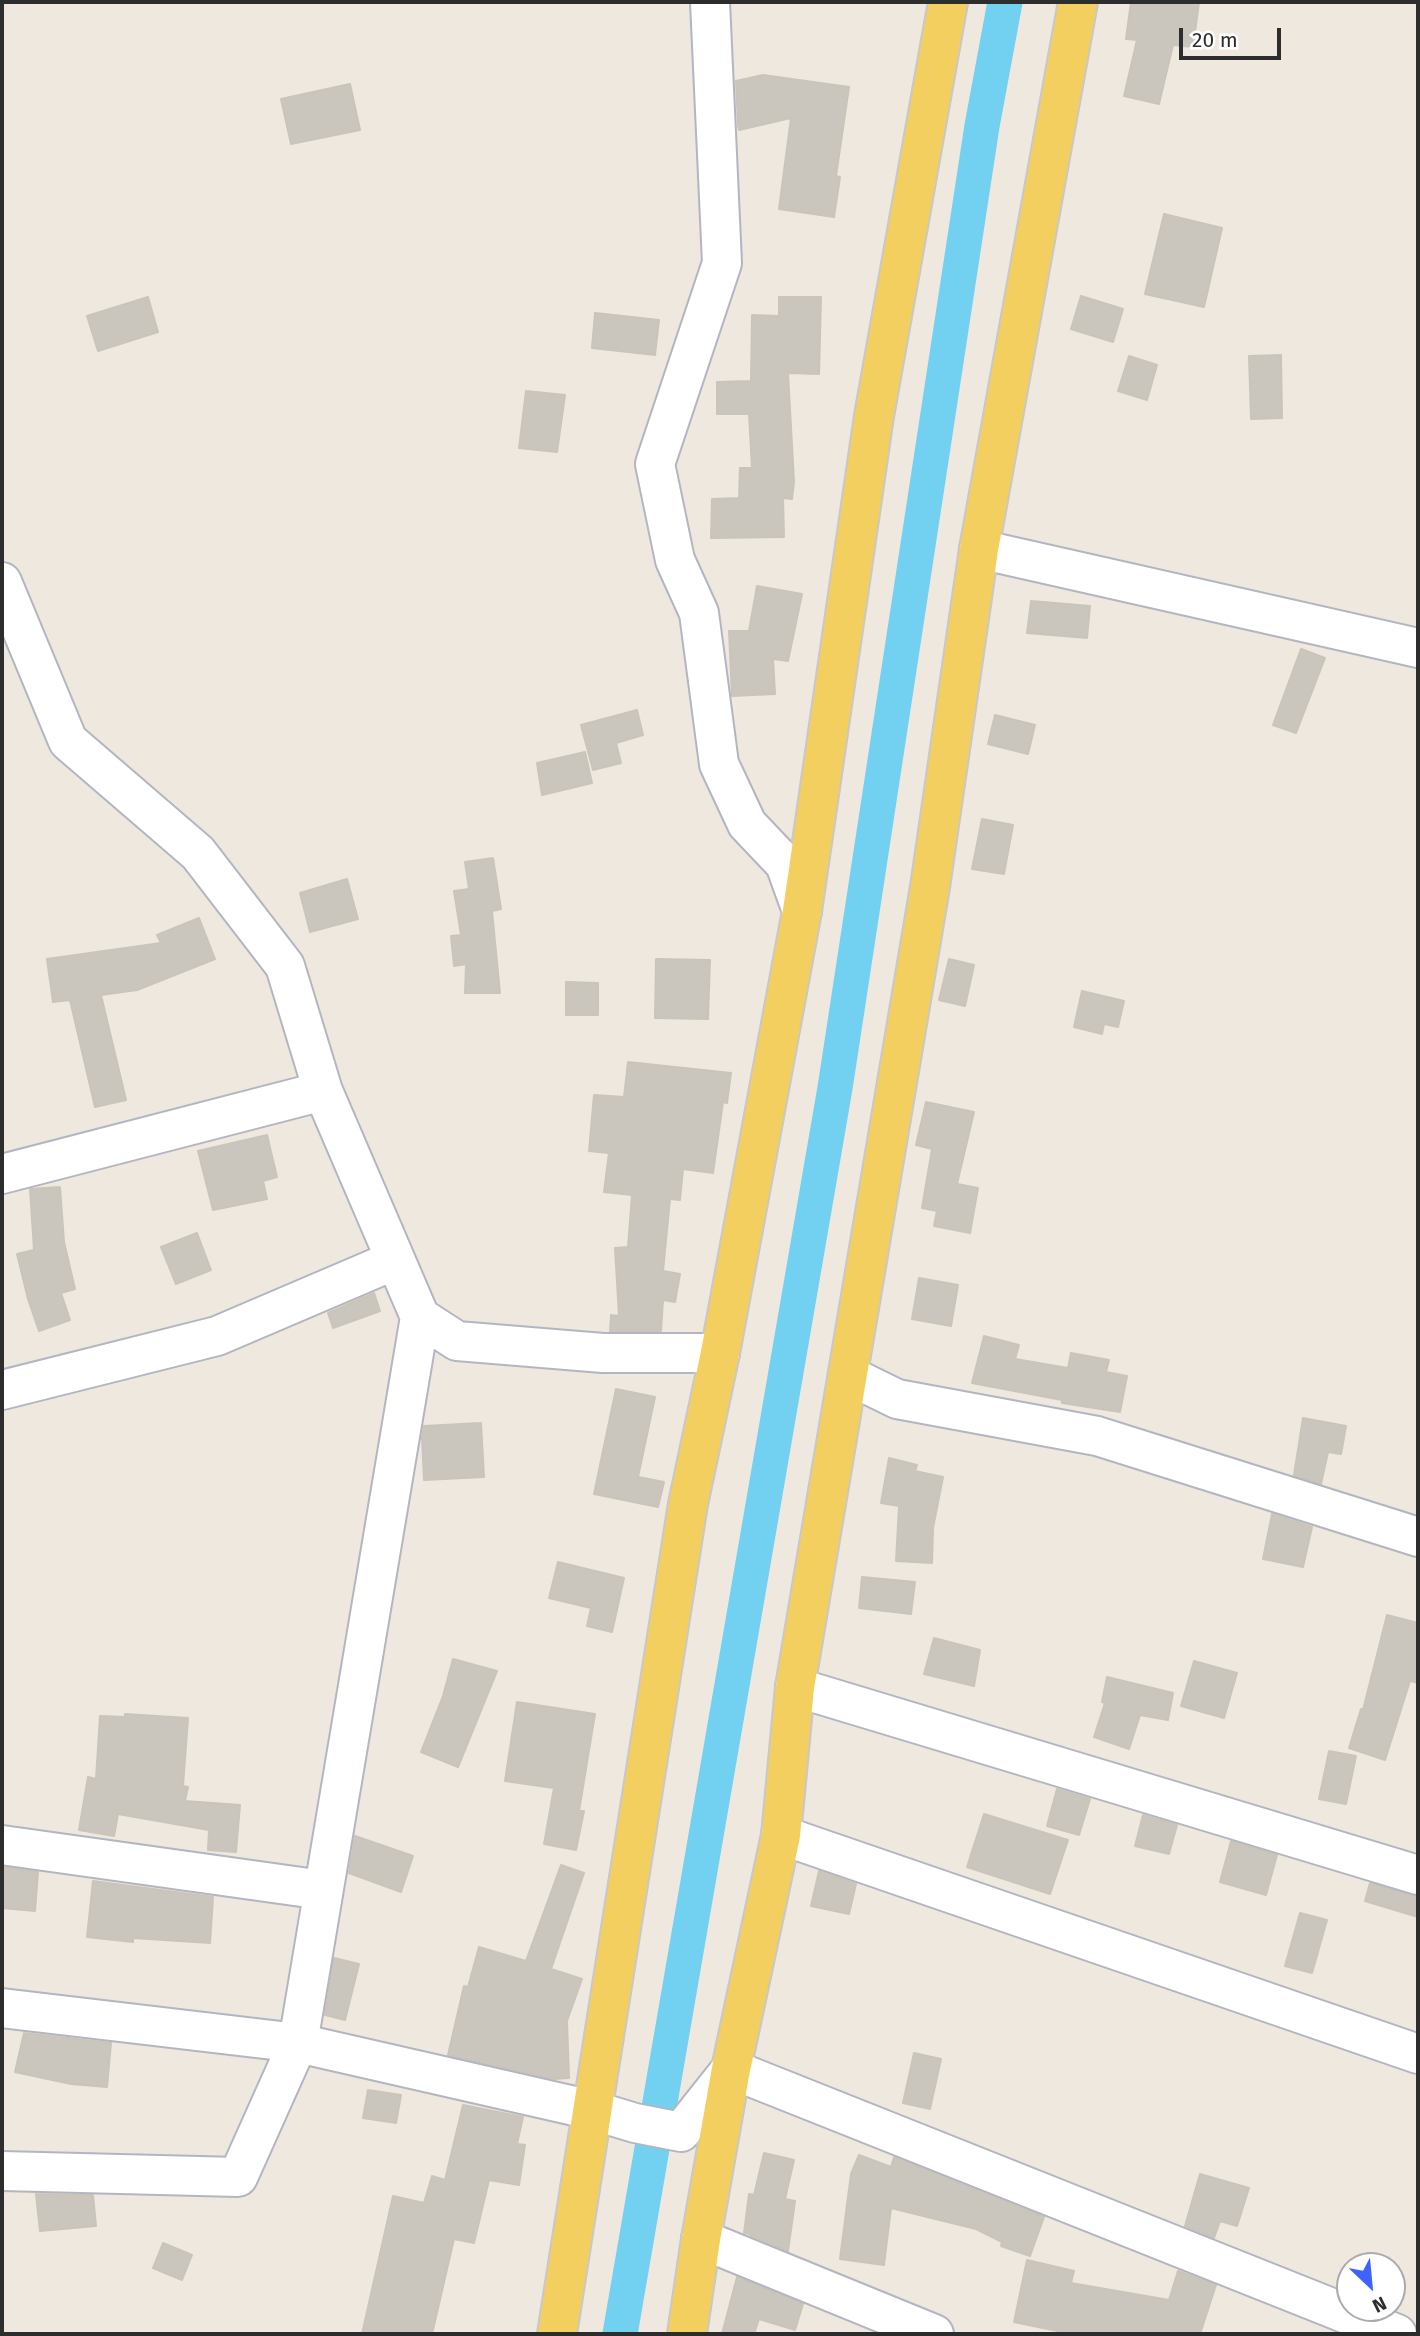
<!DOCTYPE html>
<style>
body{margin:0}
#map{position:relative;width:1420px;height:2336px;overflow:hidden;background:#eee8df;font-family:"Fira Sans",sans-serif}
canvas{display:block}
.frame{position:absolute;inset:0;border:4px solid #2d2d2d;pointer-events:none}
.north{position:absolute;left:1336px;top:2252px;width:70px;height:70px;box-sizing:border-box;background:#fff;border:2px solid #ababab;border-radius:50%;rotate:154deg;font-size:19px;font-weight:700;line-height:28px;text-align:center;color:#2d2d2d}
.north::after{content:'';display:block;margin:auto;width:24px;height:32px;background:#3e63fd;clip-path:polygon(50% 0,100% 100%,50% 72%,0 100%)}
.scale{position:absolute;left:1179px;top:28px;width:102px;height:32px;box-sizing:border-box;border:4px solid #2d2d2d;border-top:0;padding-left:9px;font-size:21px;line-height:24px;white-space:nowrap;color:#2d2d2d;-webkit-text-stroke:5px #fff;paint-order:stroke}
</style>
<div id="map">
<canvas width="1420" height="2336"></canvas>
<div class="frame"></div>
<div class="north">N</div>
<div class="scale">20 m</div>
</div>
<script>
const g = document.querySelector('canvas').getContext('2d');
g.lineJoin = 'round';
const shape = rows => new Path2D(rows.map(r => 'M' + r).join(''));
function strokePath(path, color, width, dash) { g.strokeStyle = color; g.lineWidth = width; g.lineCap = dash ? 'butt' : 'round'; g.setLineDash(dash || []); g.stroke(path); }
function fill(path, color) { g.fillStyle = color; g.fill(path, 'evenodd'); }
const canal = shape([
 [620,2334,835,1088,982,126,1005,2]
]);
const building = shape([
 [1131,2,1199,2,1193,47,1173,45,1159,104,1124,96,1137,40,1126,39,1131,2],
 [763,75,849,87,836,176,840,177,834,217,779,209,791,118,739,130,738,125,736,81,763,75],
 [350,84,360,130,291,144,281,99,350,84],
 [1164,214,1222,228,1204,307,1145,294,1164,214],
 [1081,296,1123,309,1113,342,1071,329,1081,296],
 [148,297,158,332,98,351,87,316,148,297],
 [779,297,821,297,819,374,788,373,794,482,792,499,783,498,784,537,711,538,712,499,739,498,740,468,752,468,749,414,717,414,717,382,751,381,752,315,779,316,779,297],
 [595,313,659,320,655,355,592,348,595,313],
 [1281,355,1282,418,1251,419,1249,356,1281,355],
 [1129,356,1157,365,1147,400,1118,391,1129,356],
 [526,391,565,395,557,452,519,448,526,391],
 [757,586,802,594,788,661,773,659,775,694,732,696,729,631,749,631,757,586],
 [1031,601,1090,606,1087,638,1027,633,1031,601],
 [1301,649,1325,658,1296,733,1273,725,1301,649],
 [637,710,643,735,616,743,621,763,593,770,581,725,637,710],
 [995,715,1035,725,1028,754,988,744,995,715],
 [585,752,592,783,542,795,537,763,585,752],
 [982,819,1013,825,1004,874,972,869,982,819],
 [493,858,501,909,492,911,500,993,465,993,466,964,454,966,451,936,461,935,454,891,469,889,465,862,493,858],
 [347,879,358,919,310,932,300,893,347,879],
 [199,918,215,959,137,990,101,995,126,1100,95,1107,70,1000,53,1002,47,959,161,943,157,935,199,918],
 [656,959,710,960,708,1019,655,1018,656,959],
 [949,959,974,965,965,1006,939,1000,949,959],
 [566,982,598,983,598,1015,566,1015,566,982],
 [1082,991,1124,1001,1118,1027,1104,1024,1102,1034,1074,1027,1082,991],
 [628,1062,731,1073,727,1103,723,1102,713,1173,683,1169,680,1200,670,1199,663,1271,680,1274,675,1302,663,1300,661,1331,610,1331,611,1315,619,1316,615,1248,628,1247,632,1195,604,1192,609,1153,589,1151,594,1095,624,1097,628,1062],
 [926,1102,974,1112,957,1184,978,1188,970,1233,934,1226,937,1211,922,1208,932,1149,916,1145,926,1102],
 [267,1135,277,1177,263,1181,267,1199,213,1210,198,1151,267,1135],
 [60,1187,64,1242,75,1289,61,1293,70,1320,39,1331,28,1299,17,1254,34,1250,30,1189,60,1187],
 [197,1233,211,1270,176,1284,161,1247,197,1233],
 [919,1278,958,1285,951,1326,912,1319,919,1278],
 [374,1293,380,1311,333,1328,328,1313,374,1293],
 [984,1336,1019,1345,1015,1359,1068,1368,1071,1353,1109,1360,1106,1372,1127,1376,1120,1412,1062,1403,1062,1400,972,1383,984,1336],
 [616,1389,655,1397,638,1477,664,1482,658,1507,594,1494,616,1389],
 [1303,1418,1346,1426,1341,1454,1328,1452,1321,1484,1294,1475,1303,1418],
 [481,1423,484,1477,424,1480,422,1438,424,1426,481,1423],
 [889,1458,917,1465,915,1471,943,1477,933,1528,932,1563,896,1561,899,1506,881,1503,889,1458],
 [1272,1514,1312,1527,1303,1567,1263,1559,1272,1514],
 [558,1562,624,1578,612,1632,587,1626,591,1608,549,1598,558,1562],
 [862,1577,915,1582,911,1614,859,1608,862,1577],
 [1387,1615,1418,1623,1418,1683,1410,1681,1385,1760,1349,1748,1361,1709,1363,1710,1387,1615],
 [934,1638,980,1650,974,1686,924,1674,934,1638],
 [453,1659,497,1671,458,1767,421,1752,443,1696,453,1659],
 [1194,1661,1237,1673,1224,1718,1181,1706,1194,1661],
 [1107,1677,1173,1693,1168,1720,1140,1715,1129,1749,1094,1737,1105,1703,1102,1702,1107,1677],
 [517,1702,595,1714,579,1811,584,1811,576,1850,544,1844,554,1788,505,1781,517,1702],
 [125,1714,188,1718,183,1786,188,1787,185,1801,240,1805,236,1852,208,1850,209,1830,118,1814,114,1836,79,1830,88,1777,96,1779,100,1716,125,1717,125,1714],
 [1329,1751,1356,1756,1346,1804,1319,1799,1329,1751],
 [1057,1789,1090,1799,1079,1835,1047,1826,1057,1789],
 [984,1814,1068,1840,1050,1894,967,1867,984,1814],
 [1143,1815,1177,1825,1169,1854,1135,1846,1143,1815],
 [355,1836,413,1856,401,1892,349,1873,355,1836],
 [1231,1841,1277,1855,1266,1895,1220,1882,1231,1841],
 [561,1865,584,1873,551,1969,582,1979,567,2021,569,2078,554,2079,448,2055,464,1986,468,1987,479,1947,526,1961,561,1865],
 [2,1867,38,1872,35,1911,2,1908,2,1867],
 [819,1871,856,1884,849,1914,811,1906,819,1871],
 [93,1881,213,1897,210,1943,133,1938,133,1942,87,1937,93,1881],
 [1370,1883,1418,1896,1418,1917,1365,1901,1370,1883],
 [1300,1913,1327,1920,1312,1973,1285,1966,1300,1913],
 [334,1958,359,1964,345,2020,325,2015,334,1958],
 [24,2033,111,2043,107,2087,71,2084,15,2072,24,2033],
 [914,2053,941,2059,930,2109,903,2103,914,2053],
 [368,2090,401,2095,396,2123,363,2118,368,2090],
 [463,2105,523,2117,517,2144,525,2145,519,2185,489,2180,474,2243,454,2239,432,2334,362,2334,393,2196,424,2203,432,2176,445,2180,463,2105],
 [764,2153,794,2160,785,2199,795,2201,788,2251,750,2235,751,2234,744,2233,749,2194,754,2195,764,2153],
 [859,2155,891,2167,894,2157,1044,2217,1030,2256,1001,2246,1002,2242,976,2229,891,2208,884,2265,840,2259,851,2174,859,2155],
 [1200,2174,1249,2188,1237,2226,1220,2221,1214,2238,1185,2226,1200,2174],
 [36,2194,93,2195,96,2226,40,2231,36,2194],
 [163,2243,192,2255,182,2280,153,2268,163,2243],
 [1027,2260,1074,2271,1071,2283,1169,2300,1178,2271,1216,2285,1200,2334,1072,2334,1014,2322,1027,2260],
 [737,2277,803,2304,795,2330,759,2319,754,2334,722,2334,737,2277]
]);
const minor = shape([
 [710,2,722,263,655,464,675,560,699,613,719,764,747,824,785,864,802,911],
 [979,549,1418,648],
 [2,582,68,741,198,853,285,966,323,1091],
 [2,1174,323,1091,420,1317,457,1341,603,1353,720,1353],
 [848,1375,897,1399,1097,1436,1418,1537],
 [2,1390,217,1336,395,1260],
 [795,1687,1418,1875],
 [781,1835,1418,2054],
 [2,1845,323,1890],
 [2,2008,298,2043,592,2110,635,2123,681,2132,731,2069,1397,2334],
 [2,2171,238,2177,298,2043,420,1317],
 [701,2239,934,2334]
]);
const major = shape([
 [557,2334,688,1504,720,1353,802,911,874,416,948,2],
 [687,2334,701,2239,731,2069,781,1835,795,1687,930,887,979,549,1078,2]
]);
strokePath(canal, '#72d0f1', 35);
fill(building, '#cac6be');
strokePath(building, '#cac4b9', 2);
strokePath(minor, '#b3b6c0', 42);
strokePath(major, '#c8c8c8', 42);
strokePath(minor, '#fff', 38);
strokePath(major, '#f3cf60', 38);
</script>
